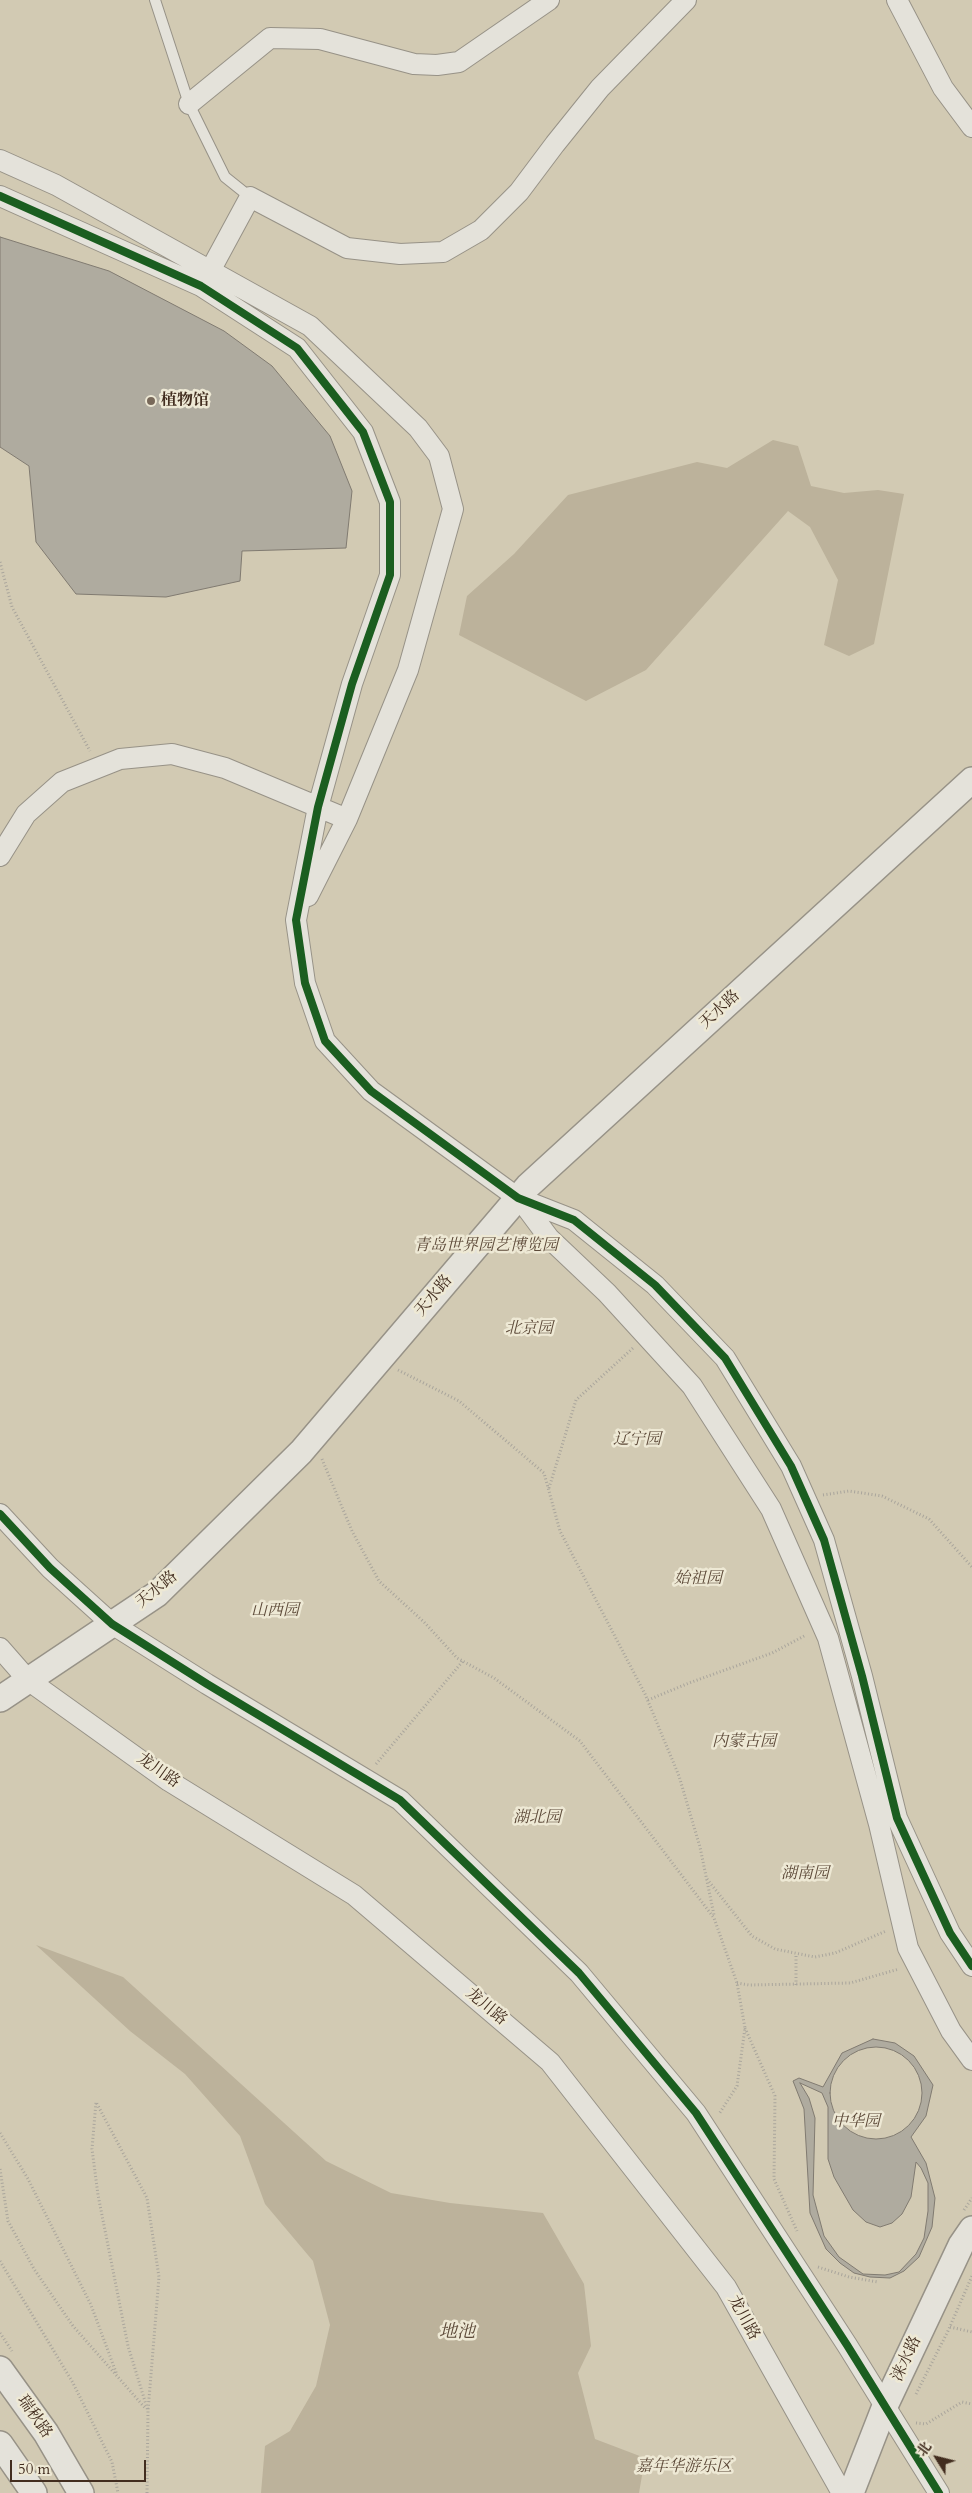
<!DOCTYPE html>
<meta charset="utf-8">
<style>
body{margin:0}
#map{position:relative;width:972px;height:2493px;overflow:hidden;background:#dcd8c7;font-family:Cardo,"Noto Serif SC",serif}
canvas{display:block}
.north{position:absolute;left:912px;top:2433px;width:50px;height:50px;-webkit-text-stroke:4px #eee9d5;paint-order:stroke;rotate:306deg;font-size:14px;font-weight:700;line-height:20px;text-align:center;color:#422d1f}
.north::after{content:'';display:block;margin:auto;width:18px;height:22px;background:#422d1f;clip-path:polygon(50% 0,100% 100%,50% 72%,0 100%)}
.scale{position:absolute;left:10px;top:2460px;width:136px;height:22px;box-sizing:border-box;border:2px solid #422d1f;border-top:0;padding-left:6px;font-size:15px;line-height:18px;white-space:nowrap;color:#422d1f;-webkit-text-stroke:4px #eee9d5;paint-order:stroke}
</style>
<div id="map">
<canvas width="972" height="2493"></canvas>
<div class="north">北</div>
<div class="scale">50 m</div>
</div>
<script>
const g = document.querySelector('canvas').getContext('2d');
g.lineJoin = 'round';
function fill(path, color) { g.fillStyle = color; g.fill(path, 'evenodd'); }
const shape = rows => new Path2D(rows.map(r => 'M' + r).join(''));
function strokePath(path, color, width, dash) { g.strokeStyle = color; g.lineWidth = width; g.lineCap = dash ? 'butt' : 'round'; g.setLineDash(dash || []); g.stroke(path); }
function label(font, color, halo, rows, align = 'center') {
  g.font = font + ' Cardo,"Noto Serif SC",serif'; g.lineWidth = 5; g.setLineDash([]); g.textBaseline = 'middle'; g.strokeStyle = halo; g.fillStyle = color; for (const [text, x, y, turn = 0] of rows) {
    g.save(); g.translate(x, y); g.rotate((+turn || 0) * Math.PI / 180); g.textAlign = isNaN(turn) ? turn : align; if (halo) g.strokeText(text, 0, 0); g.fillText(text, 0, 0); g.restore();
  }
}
const green = shape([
 [0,0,972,0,972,2493,0,2493]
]);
const water = shape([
 [773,440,798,446,811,486,844,493,878,490,904,494,874,644,849,656,824,645,838,580,810,527,788,511,646,670,586,701,459,635,467,596,514,554,568,495,697,462,727,468],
 [36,1945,123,1977,326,2161,391,2193,450,2203,543,2213,584,2284,591,2346,578,2373,595,2439,645,2458,639,2493,261,2493,265,2446,290,2431,316,2386,330,2325,313,2261,265,2204,240,2136,185,2074,130,2031]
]);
const building = shape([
 [0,237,109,271,224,331,272,366,330,436,352,491,346,548,242,551,240,581,166,597,76,594,36,542,29,466,0,447,0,237],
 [873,2039,895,2043,914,2056,933,2085,926,2116,911,2137,926,2163,935,2198,932,2227,919,2257,904,2271,890,2278,870,2277,854,2273,840,2263,826,2249,810,2213,804,2109,793,2081,799,2078,823,2087,842,2053,873,2039],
 '830 2093a46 46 0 1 1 92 0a46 46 0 1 1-92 0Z',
 [800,2083,822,2093,828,2107,828,2159,834,2177,853,2210,866,2222,880,2227,892,2223,902,2214,911,2197,916,2162,921,2168,928,2183,928,2211,924,2238,916,2254,899,2272,885,2275,863,2274,839,2257,824,2236,813,2195,815,2118,809,2098,800,2083]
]);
const path = shape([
 [0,562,12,607,90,751],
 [398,1370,459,1401,544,1473,560,1531,645,1694,679,1776,700,1847,714,1915],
 [322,1459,352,1531,379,1581,424,1622,457,1658,494,1678,580,1741,714,1918,737,1983,745,2028,737,2086,719,2114],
 [549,1488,576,1400,633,1348],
 [823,1495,849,1491,882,1496,929,1519,972,1567],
 [648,1700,689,1683,772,1653,806,1635],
 [376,1764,463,1661],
 [707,1879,752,1936,775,1949,815,1957,835,1953,886,1931],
 [737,1983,749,1985,850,1983,899,1969],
 [796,1985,796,1954],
 [745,2028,775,2096,774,2179,797,2231],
 [0,2133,28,2179,91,2305,117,2375],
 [0,2169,8,2221,34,2269,73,2326,146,2409],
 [964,2210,972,2198],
 [0,2261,73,2383,112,2462,118,2493],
 [818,2267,849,2277,878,2282],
 [950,2327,972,2332],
 [0,2333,12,2351],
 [916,2394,948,2331,972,2276],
 [916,2423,926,2424,962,2402,972,2404],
 [147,2493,148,2411,159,2277,147,2198,96,2102,92,2149,98,2195,128,2346,148,2411]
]);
const service = shape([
 [155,0,189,104,225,177,250,197]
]);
const minor = shape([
 [897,0,943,88,972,127],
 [189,104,270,38,320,39,414,64,437,65,459,62,549,0],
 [0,160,56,185,310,326,418,428,439,456,453,509,408,670,347,819,308,896],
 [0,196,201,286,297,348,363,432,390,502,390,575,352,684,318,807,296,920,305,983,325,1041,371,1091,518,1198,574,1220,655,1285,725,1358,791,1466,824,1540,862,1676,897,1818,950,1933,972,1966],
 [210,271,250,197,347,248,400,254,443,252,481,230,519,192,555,144,600,88,686,0],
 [0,856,26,814,62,782,120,759,172,754,225,768,347,819],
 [520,1199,549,1238,607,1293,692,1386,771,1509,828,1638,879,1824,908,1948,951,2031,972,2060],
 [0,1514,50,1568,112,1624,207,1684,400,1800,579,1973,696,2113,847,2345,939,2493],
 [0,1648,28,1680,169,1781,354,1895,550,2062,726,2287,842,2493]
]);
const tertiary = shape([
 [0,1699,157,1594,301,1452,528,1186,972,780],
 [0,2369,46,2433,81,2493],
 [0,2444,34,2493],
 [851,2493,885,2406,961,2245,972,2229]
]);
const cycleway = shape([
 [0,196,201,286,297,348,363,432,390,502,390,575,352,684,318,807,296,920,305,983,325,1041,371,1091,518,1198,574,1220,655,1285,725,1358,791,1466,824,1540,862,1676,897,1818,950,1933,972,1966],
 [0,1514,50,1568,112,1624,207,1684,400,1800,579,1973,696,2113,847,2345,939,2493]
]);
const markers = [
 [151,401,5,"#78695a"]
];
const poiNames = [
 ["植物馆",161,401]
];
const streetNames = [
 ["天水路",720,1010,-43],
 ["天水路",434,1296,-50],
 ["天水路",157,1590,-39],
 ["龙川路",158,1771,35],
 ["龙川路",486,2007,40],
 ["龙川路",743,2318,61],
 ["涞水路",907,2359,-65],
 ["瑞秋路",34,2417,55]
];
const parkNames = [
 ["青岛世界园艺博览园",486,1246],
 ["北京园",529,1329],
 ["辽宁园",637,1440],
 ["始祖园",698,1579],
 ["山西园",275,1611],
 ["内蒙古园",744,1742],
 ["湖北园",537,1818],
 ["湖南园",805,1874],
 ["中华园",856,2122],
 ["嘉年华游乐区",684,2467]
];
const waterNames = [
 ["地池",457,2333]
];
fill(green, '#d2cab3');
fill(water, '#bcb29b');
fill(building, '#afab9f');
strokePath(building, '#817b71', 1);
strokePath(service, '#979287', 12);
strokePath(minor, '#979287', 22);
strokePath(tertiary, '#979287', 28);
strokePath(path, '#a9a59c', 3, [1, 2.5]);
strokePath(service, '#e4e2da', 10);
strokePath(minor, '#e4e2da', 20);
strokePath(tertiary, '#e4e2da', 25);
strokePath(cycleway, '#1b5e20', 8);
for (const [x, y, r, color] of markers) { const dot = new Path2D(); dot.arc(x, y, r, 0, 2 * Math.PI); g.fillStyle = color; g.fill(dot); strokePath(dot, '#eee9d5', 2); }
label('bold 16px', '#422d1f', '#eee9d5', poiNames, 'left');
label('16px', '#422d1f', '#eee9d5', streetNames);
label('italic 16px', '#5d4a39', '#eee9d5', parkNames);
label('italic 18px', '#5d4a39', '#eee9d5', waterNames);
</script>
